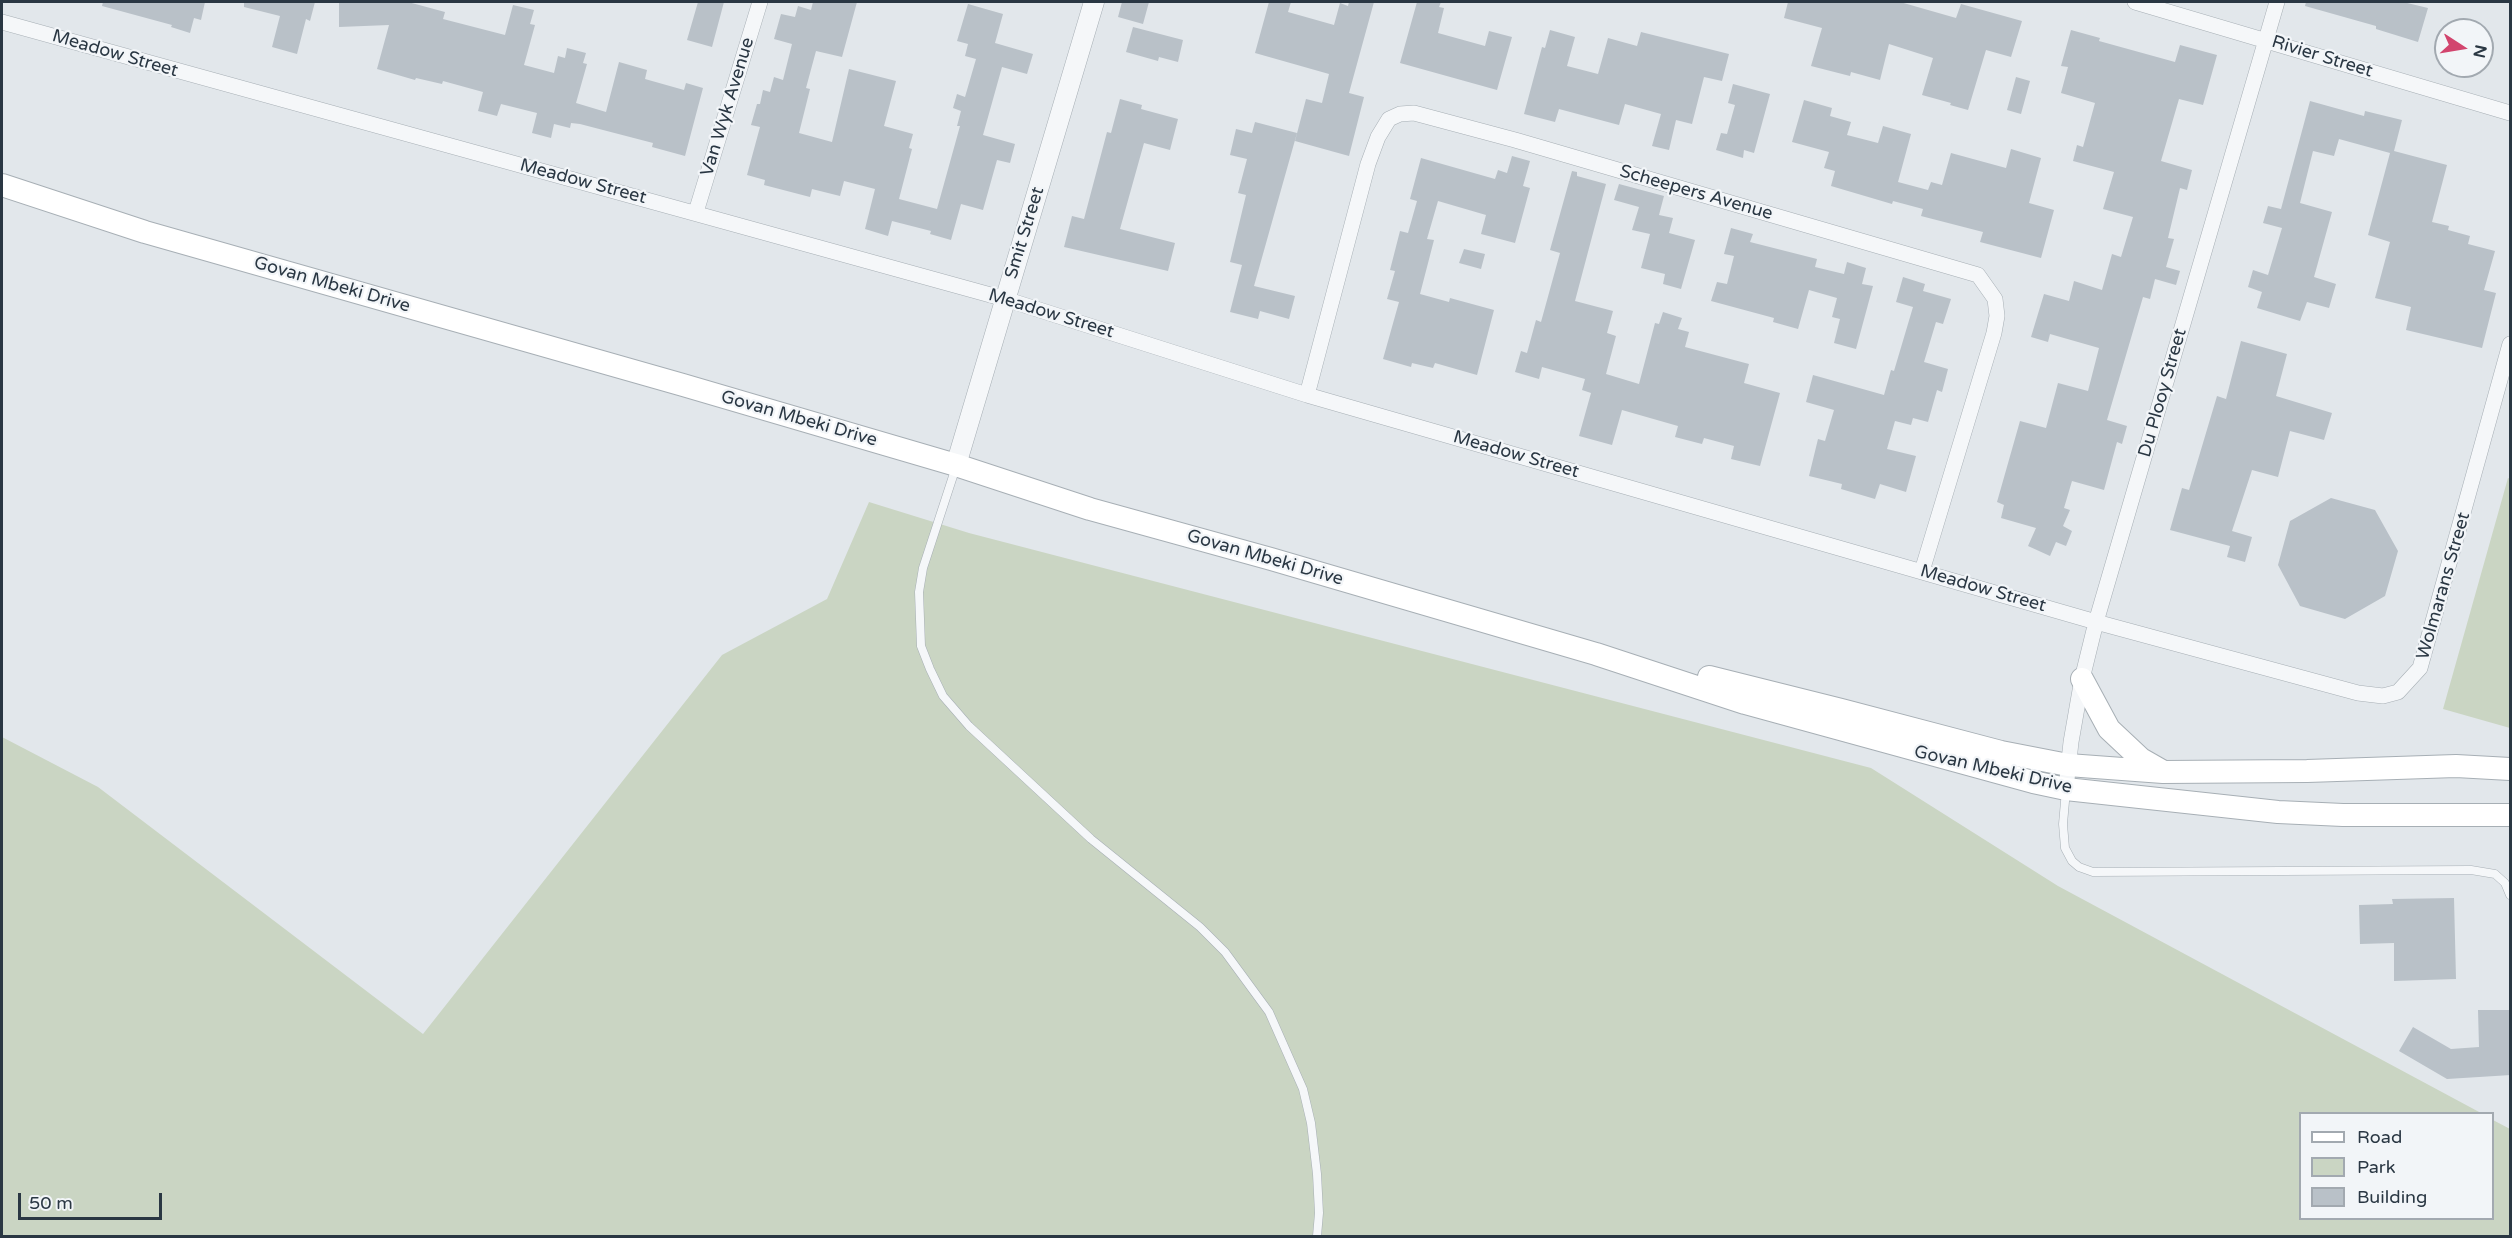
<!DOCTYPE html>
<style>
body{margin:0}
#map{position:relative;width:2512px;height:1238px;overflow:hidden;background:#e2e7eb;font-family:"Varela Round",sans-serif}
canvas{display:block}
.frame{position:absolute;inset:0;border:3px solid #2a3743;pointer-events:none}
.legend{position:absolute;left:2299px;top:1112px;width:195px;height:108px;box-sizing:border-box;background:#f2f5f8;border:2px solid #a2a9b0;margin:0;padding:8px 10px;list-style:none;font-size:18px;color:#2a3743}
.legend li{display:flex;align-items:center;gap:12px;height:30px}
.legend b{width:30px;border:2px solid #a2a9b0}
.north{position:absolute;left:2434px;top:18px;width:60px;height:60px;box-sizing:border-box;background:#f2f5f8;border:2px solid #a2a9b0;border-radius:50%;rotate:102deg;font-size:16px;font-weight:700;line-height:24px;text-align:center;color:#2a3743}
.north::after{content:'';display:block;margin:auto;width:21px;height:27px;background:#d2456e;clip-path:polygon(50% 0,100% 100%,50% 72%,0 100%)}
.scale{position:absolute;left:18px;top:1193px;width:144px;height:27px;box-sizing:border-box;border:3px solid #2a3743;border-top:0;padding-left:8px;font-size:18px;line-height:21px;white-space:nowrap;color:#2a3743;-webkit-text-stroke:4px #f2f5f8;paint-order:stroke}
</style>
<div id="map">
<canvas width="2512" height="1238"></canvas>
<div class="frame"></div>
<ul class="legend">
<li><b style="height:8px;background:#fff"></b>Road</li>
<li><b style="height:16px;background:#cad5c3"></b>Park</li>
<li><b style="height:16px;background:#b9c1c8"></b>Building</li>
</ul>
<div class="north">N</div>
<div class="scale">50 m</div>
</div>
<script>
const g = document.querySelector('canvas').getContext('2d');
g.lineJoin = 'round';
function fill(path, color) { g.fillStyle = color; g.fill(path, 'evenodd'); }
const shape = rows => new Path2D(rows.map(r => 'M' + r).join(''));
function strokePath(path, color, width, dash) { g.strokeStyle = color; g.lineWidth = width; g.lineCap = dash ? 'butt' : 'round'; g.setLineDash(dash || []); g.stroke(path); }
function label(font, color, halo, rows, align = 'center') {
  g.font = font + ' "Varela Round",sans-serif'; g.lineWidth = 4.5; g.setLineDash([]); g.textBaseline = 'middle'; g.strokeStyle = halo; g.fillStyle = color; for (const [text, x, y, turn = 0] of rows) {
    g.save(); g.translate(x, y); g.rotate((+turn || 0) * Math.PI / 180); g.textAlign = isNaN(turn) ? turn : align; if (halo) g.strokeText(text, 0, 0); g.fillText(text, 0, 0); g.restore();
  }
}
const green = shape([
 [2508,478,2510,479,2510,728,2443,709],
 [869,502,969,533,1871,768,2058,886,2481,1113,2300,1114,2300,1218,2492,1218,2493,1120,2510,1129,2510,1236,2,1236,2,737,98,787,423,1034,722,655,827,599]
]);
const building = shape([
 [103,2,205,2,201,20,194,18,190,33,171,27,172,25,102,6],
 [244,2,315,2,310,21,306,19,297,54,272,47,280,16,244,7],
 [339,2,408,2,445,12,443,19,505,35,513,5,534,10,530,24,535,25,524,65,554,73,558,56,565,58,567,48,586,53,583,63,587,64,576,103,606,112,619,62,647,70,645,79,684,90,686,83,703,88,685,156,652,147,653,143,580,124,571,123,570,128,554,124,551,138,532,133,537,113,501,104,497,116,478,111,483,92,443,81,442,84,416,78,415,80,377,69,389,25,339,27],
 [698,2,724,2,712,47,687,40],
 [813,2,857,2,842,57,816,51,806,88,810,89,799,133,832,142,849,69,896,81,884,126,913,134,909,148,912,149,899,199,937,209,960,126,957,126,961,111,953,108,957,94,965,97,976,59,965,56,968,44,957,41,968,4,1003,14,995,43,1033,54,1027,74,1002,67,983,135,1015,144,1010,163,997,160,983,210,961,204,951,240,930,234,931,231,892,221,888,236,865,229,875,189,844,181,840,196,812,189,810,197,764,185,765,180,747,175,760,127,751,125,757,104,760,104,763,90,770,92,774,77,783,80,792,44,774,39,781,14,795,17,798,6,811,10],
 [1122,2,1149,2,1143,24,1118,17],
 [1269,2,1291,2,1288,12,1334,25,1340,3,1348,6,1349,2,1374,2,1349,93,1364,97,1349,156,1295,141,1306,99,1322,103,1329,74,1255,53],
 [1417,2,1441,2,1439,7,1444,8,1438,33,1485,46,1489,31,1512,37,1497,90,1400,63],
 [1788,2,1900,2,1956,18,1961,4,2022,21,2011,57,1986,50,1968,110,1950,105,1951,103,1922,95,1933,58,1889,44,1880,80,1851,72,1850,76,1811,66,1822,28,1784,18],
 [2306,2,2403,2,2428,8,2418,42,2376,29,2376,26,2305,6],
 [1133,27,1183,40,1178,62,1159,57,1158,61,1126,52],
 [1550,30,1575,37,1567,66,1598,74,1608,38,1637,46,1641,32,1729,54,1722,81,1704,77,1692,124,1676,120,1669,150,1652,146,1661,114,1625,104,1619,125,1559,109,1555,122,1524,114,1542,47,1545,48],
 [2071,30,2100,38,2099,41,2175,62,2180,45,2217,55,2203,105,2179,99,2161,161,2192,170,2187,190,2180,188,2168,238,2174,239,2166,267,2180,271,2176,285,2155,279,2150,299,2143,297,2107,420,2127,426,2122,444,2117,442,2104,490,2072,481,2064,508,2070,510,2063,526,2072,531,2066,546,2056,542,2050,556,2028,546,2036,528,2001,518,2004,505,1997,502,2020,421,2046,428,2058,383,2088,391,2099,348,2050,334,2048,342,2031,337,2044,294,2069,301,2074,281,2102,290,2112,254,2121,257,2133,217,2103,209,2114,172,2073,161,2077,145,2083,147,2095,103,2061,93,2068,67,2061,66],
 [2016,77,2030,81,2021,114,2007,110],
 [1733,84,1770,94,1754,153,1744,150,1743,158,1716,150,1721,133,1727,134,1735,105,1728,103],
 [1120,99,1142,105,1141,109,1178,119,1170,150,1144,143,1120,229,1175,243,1168,271,1064,247,1072,216,1084,219,1107,132,1111,133],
 [1804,100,1832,108,1830,116,1851,122,1847,135,1878,143,1883,126,1911,134,1898,182,1928,190,1931,182,1942,185,1951,153,2006,168,2011,149,2041,158,2029,203,2054,210,2041,258,1980,242,1983,232,1921,216,1923,209,1893,201,1892,204,1831,186,1835,171,1824,168,1829,152,1792,142],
 [2310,101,2364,116,2365,111,2402,120,2394,151,2447,165,2432,222,2449,226,2448,230,2470,236,2468,244,2495,251,2484,290,2496,293,2482,348,2406,330,2411,307,2375,298,2390,242,2368,235,2390,153,2339,139,2334,156,2313,151,2300,203,2332,212,2314,277,2336,284,2329,308,2307,302,2300,321,2257,308,2262,292,2248,287,2253,270,2268,275,2282,228,2263,223,2268,206,2281,209],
 [1255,122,1297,133,1254,286,1295,296,1289,319,1260,311,1258,319,1230,312,1242,265,1230,262,1246,195,1238,193,1247,159,1230,155,1236,129,1252,133],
 [1512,156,1530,161,1523,186,1530,188,1515,243,1481,234,1486,215,1438,201,1427,239,1434,240,1420,294,1449,302,1450,298,1494,310,1477,375,1435,363,1433,368,1412,363,1411,367,1383,359,1399,302,1387,299,1395,271,1390,270,1400,231,1408,233,1417,201,1410,199,1421,158,1495,179,1498,170,1507,173],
 [1572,171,1577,172,1577,176,1606,184,1575,301,1613,311,1607,333,1616,336,1606,374,1639,384,1655,323,1659,324,1663,312,1682,318,1678,329,1689,332,1685,347,1749,364,1744,383,1780,393,1760,466,1731,459,1734,446,1704,438,1702,444,1675,437,1678,426,1622,410,1612,445,1579,436,1591,393,1582,390,1585,379,1542,367,1539,379,1515,372,1521,351,1527,353,1536,320,1541,322,1560,253,1550,250],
 [1619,184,1664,196,1659,215,1673,218,1669,233,1695,240,1681,289,1663,284,1665,274,1641,268,1650,234,1632,230,1639,207,1614,200],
 [1731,228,1753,234,1750,242,1817,259,1815,267,1844,274,1847,262,1866,268,1862,284,1873,286,1856,349,1834,343,1840,319,1832,317,1837,298,1809,290,1798,329,1773,322,1774,318,1711,301,1717,282,1727,284,1734,256,1724,254],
 [1464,249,1485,254,1481,269,1459,263],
 [1903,277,1925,284,1923,291,1951,299,1943,324,1936,322,1924,362,1948,369,1942,392,1937,390,1928,422,1913,418,1911,425,1895,421,1887,449,1916,456,1906,492,1880,484,1875,499,1841,489,1842,484,1809,476,1818,439,1825,441,1834,410,1806,402,1813,375,1884,395,1891,370,1894,371,1913,307,1896,302],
 [2241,341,2287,354,2276,396,2332,413,2324,440,2290,431,2278,477,2252,470,2232,531,2252,537,2245,562,2227,557,2230,546,2170,530,2182,488,2189,490,2217,396,2226,399],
 [2331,498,2375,510,2398,551,2385,596,2345,619,2300,606,2278,565,2290,521],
 [2454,898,2456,979,2394,981,2394,943,2360,944,2359,905,2393,904,2392,899],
 [2478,1010,2511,1010,2511,1075,2447,1079,2399,1051,2413,1027,2451,1049,2479,1047]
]);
const service = shape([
 [956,467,923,568,919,592,921,646,930,669,943,696,969,726,1091,839,1200,927,1225,952,1269,1012,1303,1089,1311,1123,1317,1174,1319,1213,1317,1236],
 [2066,790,2063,824,2065,848,2072,861,2079,867,2093,872,2471,870,2495,874,2505,883,2510,895]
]);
const minor = shape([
 [2135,2,2510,113],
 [2,22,1005,299,1307,395,2096,622,2358,693,2383,696,2398,692,2420,668,2510,344],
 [696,212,760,2],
 [1307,395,1368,164,1378,137,1389,119,1400,114,1414,113,1515,140,1978,275,1995,299,1997,316,1994,333,1922,571],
 [2066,789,2071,742,2082,679,2096,622,2277,2]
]);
const tertiary = shape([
 [956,465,1094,2]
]);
const secondary = shape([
 [2,185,145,232,683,385,956,465,1090,509,1271,559,1596,654,1745,703,2033,782,2066,789,2278,812,2343,815,2510,815],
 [1709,677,1841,710,2001,752,2068,765,2163,772,2307,771,2456,766,2510,769],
 [2082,679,2109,729,2141,759,2162,771]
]);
const streetNames = [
 ["Meadow Street",115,54,16],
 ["Rivier Street",2322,57,17],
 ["Van Wyk Avenue",728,107,-73],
 ["Meadow Street",583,182,15],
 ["Scheepers Avenue",1696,193,16],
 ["Smit Street",1025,233,-73],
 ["Govan Mbeki Drive",332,285,16],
 ["Meadow Street",1051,314,17],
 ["Du Plooy Street",2163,393,-74],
 ["Govan Mbeki Drive",799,419,16],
 ["Meadow Street",1516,455,16],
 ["Govan Mbeki Drive",1265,558,16],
 ["Wolmarans Street",2444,586,-74],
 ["Meadow Street",1983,589,16],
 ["Govan Mbeki Drive",1993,770,13]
];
fill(green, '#cad5c3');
fill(building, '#b9c1c8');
strokePath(service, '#a7afb5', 9);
strokePath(minor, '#a7afb5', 16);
strokePath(tertiary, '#a7afb5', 21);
strokePath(secondary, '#a7afb5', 24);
strokePath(service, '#f5f7f9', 8);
strokePath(minor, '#f5f7f9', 15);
strokePath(tertiary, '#f5f7f9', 20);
strokePath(secondary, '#fff', 22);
label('18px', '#2a3743', '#f2f5f8', streetNames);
</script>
